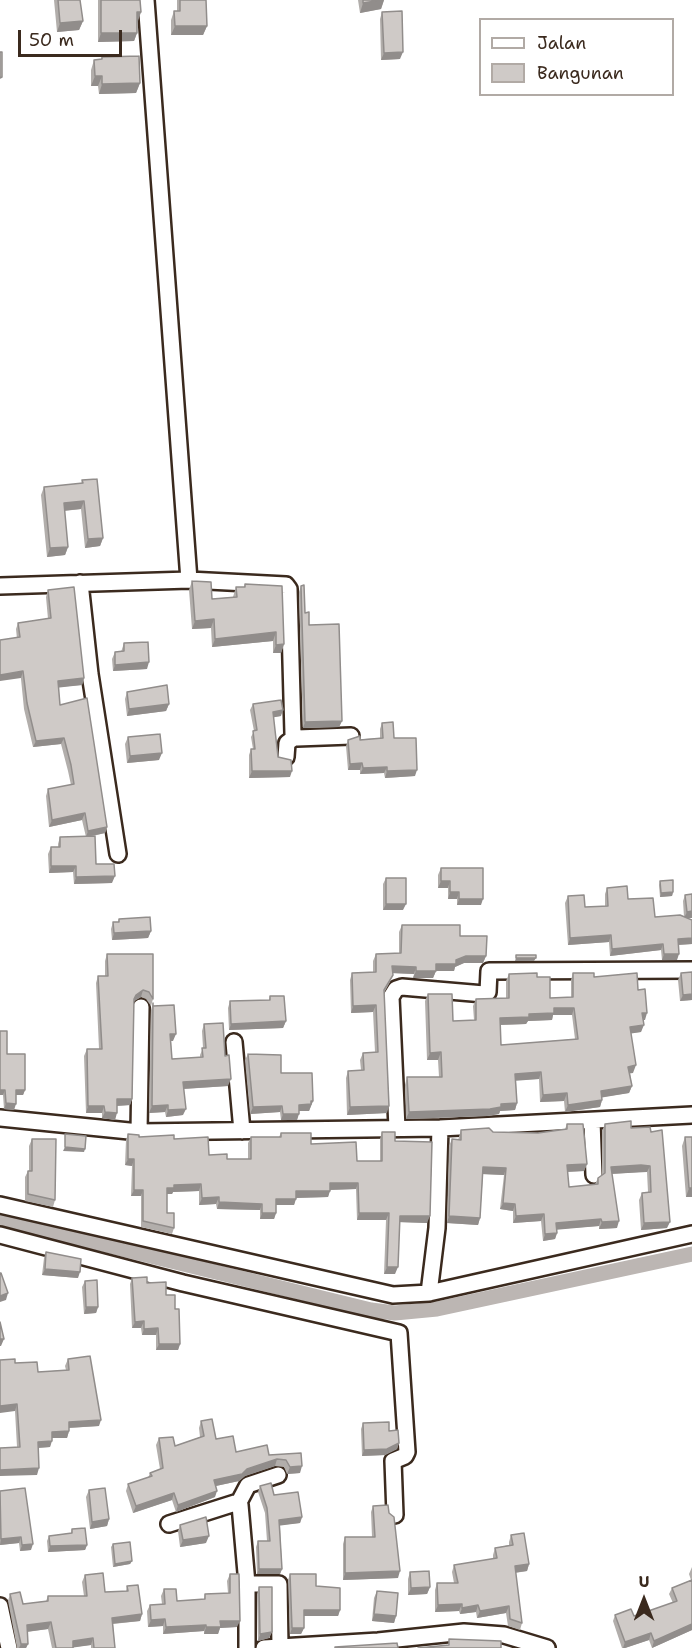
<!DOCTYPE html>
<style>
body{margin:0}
#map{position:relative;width:692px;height:1648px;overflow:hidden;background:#fff;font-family:"Shantell Sans",sans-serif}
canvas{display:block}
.legend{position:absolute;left:479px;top:18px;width:195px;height:78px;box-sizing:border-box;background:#fff;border:2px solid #b1aaa5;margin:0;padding:8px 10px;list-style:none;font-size:18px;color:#3b2a1e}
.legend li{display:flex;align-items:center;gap:12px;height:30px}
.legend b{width:30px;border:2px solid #b1aaa5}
.north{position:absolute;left:614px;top:1570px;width:60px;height:60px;-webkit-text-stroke:4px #fff;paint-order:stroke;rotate:0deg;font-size:16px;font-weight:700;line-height:24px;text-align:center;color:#3b2a1e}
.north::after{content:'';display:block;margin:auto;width:21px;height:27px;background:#3b2a1e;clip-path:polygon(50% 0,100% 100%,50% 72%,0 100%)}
.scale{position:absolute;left:18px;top:30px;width:104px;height:27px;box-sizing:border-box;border:3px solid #3b2a1e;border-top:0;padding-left:8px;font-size:18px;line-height:21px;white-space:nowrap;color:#3b2a1e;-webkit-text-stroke:4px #fff;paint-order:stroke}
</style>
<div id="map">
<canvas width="692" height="1648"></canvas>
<ul class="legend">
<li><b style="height:8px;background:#fff"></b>Jalan</li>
<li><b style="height:16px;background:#cfcac7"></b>Bangunan</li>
</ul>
<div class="north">U</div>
<div class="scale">50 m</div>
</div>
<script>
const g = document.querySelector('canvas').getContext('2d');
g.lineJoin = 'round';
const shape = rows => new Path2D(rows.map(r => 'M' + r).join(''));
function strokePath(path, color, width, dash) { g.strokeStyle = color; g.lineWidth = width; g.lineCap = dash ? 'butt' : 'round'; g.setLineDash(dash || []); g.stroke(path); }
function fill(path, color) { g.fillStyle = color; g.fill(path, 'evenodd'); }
const canal = shape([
 [0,1219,371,1310,395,1313,437,1309,692,1254]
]);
const minor = shape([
 [146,0,189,580],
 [80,583,90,674,118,854],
 [0,586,189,580,286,585,289,589,293,734,297,738,351,736],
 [286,757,287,743,295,737],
 [234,1042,242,1131],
 [0,1118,139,1132,440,1128,692,1115],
 [592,1121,594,1175],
 [397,1128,391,997,396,989,402,987,484,994,488,992,489,971,692,970],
 [139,1132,141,1007],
 [0,1205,393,1295,429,1293,692,1234],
 [0,1235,183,1283,399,1333,407,1452,405,1456,393,1461,395,1515],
 [429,1293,437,1228,440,1128],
 [238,1504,248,1485,278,1475],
 [169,1524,235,1503,240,1505,247,1584,247,1648],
 [247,1584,279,1584,280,1647],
 [0,1606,9,1648],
 [264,1648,378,1641,464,1632,504,1635,547,1648]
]);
const wall = shape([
 [54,0,80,0,83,21,79,30,57,32],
 [98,0,140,0,141,12,137,21,137,33,134,41,98,42],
 [177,0,206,0,207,26,203,35,171,35,171,20,174,11,177,11],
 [358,0,384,0,381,9,360,13],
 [382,12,400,59,381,60,380,19],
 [102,57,140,83,136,93,99,94,98,86,91,86,91,70,94,60,101,59],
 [82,480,103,538,100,546,85,548,81,509,64,511,68,547,65,555,47,557,41,495,44,487,81,484],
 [192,581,212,599,233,597,236,587,244,587,245,584,284,644,281,653,273,653,273,641,212,647,211,628,192,629,189,590],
 [301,586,305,613,342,721,339,727,303,728,299,592],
 [48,590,84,678,82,685,58,687,60,705,107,827,105,833,89,837,96,864,112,883,74,884,73,872,49,873,48,854,51,847,58,847,58,844,60,837,86,837,82,820,49,827,46,796,48,789,71,785,68,771,61,744,33,747,24,709,16,629,18,623,48,619,46,597],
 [124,643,147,669,113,671,112,659,115,652,121,652],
 [127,692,169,704,166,711,127,716,125,699],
 [253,704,281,716,273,717,278,757,290,777,249,778,249,755,251,749,253,749,251,737,254,731,250,710],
 [382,723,394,738,415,776,385,778,384,773,360,774,360,770,348,770,346,746,348,740,380,738,380,729],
 [128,737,159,760,127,763,125,744],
 [441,868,481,905,457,905,457,899,448,899,448,888,438,888,438,875],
 [386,878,403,910,383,910,383,884],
 [660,881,673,892,672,896,660,897,659,885],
 [607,888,628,899,655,917,684,917,683,901,685,895,692,918,688,918,692,944,678,945,677,960,662,960,661,950,610,956,609,942,568,945,565,903,568,896,585,907,605,906,605,894],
 [119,919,151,931,148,938,112,940,111,929,113,922,118,922],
 [402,925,460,936,486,956,483,963,464,963,455,967,454,971,436,971,433,978,413,978,414,974,393,973,390,982,384,993,387,1113,347,1115,346,1078,348,1071,361,1070,360,1060,363,1053,375,1052,373,1012,351,1013,350,980,352,973,373,972,373,961,376,954,399,953,399,932],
 [107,954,153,954,153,999,151,1006,146,999,141,997,134,1001,132,1099,130,1105,117,1106,115,1120,102,1118,102,1113,86,1113,84,1056,87,1049,99,1049,96,983,98,976,105,976,105,961],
 [692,972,692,1000,680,1001,678,980,681,973],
 [573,973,594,977,638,990,645,1020,643,1020,641,1032,631,1033,633,1073,630,1073,632,1086,629,1093,602,1097,602,1100,600,1107,565,1112,564,1101,540,1102,539,1079,516,1080,517,1103,515,1110,500,1111,499,1114,487,1116,406,1119,405,1085,407,1077,439,1077,438,1060,427,1060,425,1001,428,994,453,1021,474,1020,473,1006,476,999,506,998,506,981,509,974,537,977,550,998,571,997,571,980],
 [553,1015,572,1015,575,1039,501,1045,500,1025,526,1024,528,1021,552,1020],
 [270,996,286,1021,283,1028,229,1030,228,1008,230,1001,269,1000],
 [153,1003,153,1006,173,1041,171,1041,172,1059,200,1057,200,1055,203,1048,202,1031,204,1024,228,1086,184,1089,183,1115,166,1117,165,1112,149,1113,151,1010],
 [7,1054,25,1090,23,1095,16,1095,14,1110,4,1109,3,1095,0,1095],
 [248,1054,281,1073,313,1101,309,1111,299,1111,297,1120,281,1120,280,1112,250,1114,245,1060],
 [567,1124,587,1164,584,1171,567,1172,569,1187,595,1184,598,1178,602,1175,602,1131,605,1124,631,1128,650,1127,667,1228,641,1230,639,1200,642,1193,648,1192,647,1172,639,1172,612,1174,617,1228,599,1229,599,1226,557,1229,557,1233,555,1239,543,1241,541,1221,513,1223,513,1211,500,1209,504,1175,483,1174,480,1218,478,1225,447,1223,449,1146,452,1139,458,1140,461,1130,493,1132,538,1133,565,1129],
 [382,1132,395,1141,427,1223,399,1222,395,1274,384,1274,386,1220,357,1220,356,1189,330,1190,328,1197,296,1198,294,1205,276,1205,276,1213,274,1219,260,1219,260,1210,217,1209,216,1204,199,1205,199,1191,173,1192,172,1194,167,1194,167,1213,174,1228,172,1234,141,1227,141,1196,131,1196,132,1166,125,1165,126,1140,128,1134,139,1137,174,1139,209,1155,227,1159,248,1159,248,1143,251,1137,279,1137,281,1133,311,1144,357,1161,380,1161,380,1139],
 [685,1137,692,1137,692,1197,686,1197,682,1146],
 [32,1139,55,1200,53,1207,25,1201,25,1177,28,1171,29,1171,29,1146],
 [46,1252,78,1278,42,1275,44,1258],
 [132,1278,147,1283,166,1295,175,1309,180,1344,178,1350,156,1350,156,1335,142,1335,141,1328,132,1328,130,1284],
 [85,1281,98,1307,96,1313,84,1314,82,1287],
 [68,1359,99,1426,69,1428,69,1431,67,1438,52,1438,50,1447,38,1448,37,1475,17,1447,15,1411,15,1363,38,1372,66,1370,65,1366],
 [201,1421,216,1439,236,1452,269,1455,301,1453,300,1473,287,1474,284,1467,275,1466,245,1476,239,1481,216,1486,215,1497,176,1512,172,1500,133,1513,126,1491,128,1484,148,1478,150,1473,160,1469,156,1445,159,1438,175,1446,200,1437,199,1428],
 [363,1423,389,1431,399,1443,397,1449,385,1455,362,1456,361,1429],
 [260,1486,274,1495,302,1517,300,1523,280,1525,282,1569,280,1574,257,1574,256,1547,258,1541,267,1541,265,1513,258,1492],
 [89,1490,109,1519,107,1526,90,1529,86,1497],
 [0,1491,31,1550,20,1551,19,1543,0,1545],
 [373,1506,398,1578,343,1580,343,1544,345,1537,372,1537,371,1512],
 [180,1525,206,1543,180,1547,178,1531],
 [72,1529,87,1545,85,1550,48,1552,47,1541,49,1536,71,1533],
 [511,1535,529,1564,527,1571,515,1573,522,1623,520,1630,508,1626,506,1613,477,1618,476,1612,460,1614,459,1611,435,1612,435,1590,437,1583,454,1583,452,1572,454,1565,493,1559,493,1555,495,1548,509,1545,509,1542],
 [113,1544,132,1561,130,1564,113,1567,111,1547],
 [692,1567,692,1630,652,1648,649,1640,625,1648,622,1648,613,1621,615,1615,634,1616,673,1603,669,1594,672,1588,691,1580,689,1574],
 [410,1572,430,1587,427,1594,408,1595,408,1579],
 [230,1574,237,1627,220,1628,218,1634,204,1634,204,1631,163,1634,163,1626,148,1627,147,1611,150,1605,162,1604,161,1596,164,1589,177,1601,204,1599,205,1594,228,1593,227,1581],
 [290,1574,316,1586,340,1610,338,1616,304,1616,304,1628,301,1634,290,1634,288,1580],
 [85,1575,105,1592,126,1591,127,1586,142,1614,140,1621,113,1624,115,1648,91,1648,91,1645,73,1647,73,1648,52,1648,48,1629,27,1632,28,1644,26,1648,17,1648,8,1601,10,1594,23,1604,46,1601,48,1596,84,1596,82,1582],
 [259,1587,272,1632,269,1638,258,1641,257,1594],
 [377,1591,396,1616,394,1623,372,1621,374,1598]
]);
const shadedWall = shape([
 [381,0,384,0,381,9,360,13,363,3],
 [137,12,141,12,138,21,134,21],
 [83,21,79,30,57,32,60,23],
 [175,26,207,26,203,35,171,35],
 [101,33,137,33,134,41,98,42],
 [403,52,400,59,381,60,384,53],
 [95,76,102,76,98,86,91,86],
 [140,83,136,93,99,94,102,84],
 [84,501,81,509,61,511,64,503],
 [103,538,100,546,85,548,88,539],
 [68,547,65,555,47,557,50,548],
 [214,619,211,628,192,629,195,621],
 [276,632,273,641,212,647,215,639],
 [284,644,281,653,273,653,276,645],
 [149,662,147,669,113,671,115,665],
 [23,671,21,678,0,681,0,675],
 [84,678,82,685,55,688,58,681],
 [169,704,166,711,127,716,129,709],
 [283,710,281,716,270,718,273,712],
 [342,721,339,727,303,728,305,722],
 [64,738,61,744,33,747,36,741],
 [162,753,159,760,127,763,130,756],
 [362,763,360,770,348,770,350,764],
 [387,767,384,773,360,774,363,768],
 [417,770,415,776,385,778,387,771],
 [252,771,292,771,290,777,249,778],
 [85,813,82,820,49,827,52,820],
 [107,827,105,833,86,837,88,831],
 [51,866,76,866,73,872,49,873],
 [115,876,112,883,74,884,76,877],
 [441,881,450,881,448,888,438,888],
 [450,892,459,892,457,899,448,899],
 [673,892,672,896,660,897,661,893],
 [459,899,483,899,481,905,457,905],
 [386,904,406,904,403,910,383,910],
 [692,911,692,918,684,918,687,912],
 [151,931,148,938,112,940,114,933],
 [611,935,609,942,568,945,570,938],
 [692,938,692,944,676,945,678,939],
 [663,944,661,950,610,956,612,949],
 [664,954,679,954,677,960,662,960],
 [466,956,486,956,483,963,464,963,455,967,454,971,434,971,436,964,456,960],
 [516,958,536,958,534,961,515,961],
 [392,966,416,967,414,974,390,973],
 [416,971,436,971,433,978,413,978],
 [143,990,141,997,133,1002,136,995],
 [692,994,692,1000,680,1001,683,995],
 [376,1005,373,1012,351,1013,353,1006],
 [554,1008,574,1008,572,1015,553,1015,552,1020,528,1021,526,1024,497,1025,500,1018],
 [642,1013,647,1013,645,1020,640,1020],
 [286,1021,283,1028,229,1030,231,1024],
 [644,1025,641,1032,628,1034,630,1027],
 [170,1034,176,1034,173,1041,168,1041],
 [441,1052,438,1060,427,1060,430,1053],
 [636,1065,633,1073,626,1074,628,1067],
 [541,1072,539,1079,513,1081,515,1074],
 [231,1079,228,1086,181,1089,183,1082],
 [632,1086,629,1093,599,1098,601,1091],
 [0,1090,5,1090,3,1095,0,1095],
 [16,1090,25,1090,23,1095,14,1095],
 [567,1093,564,1101,540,1102,543,1095],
 [117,1099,132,1099,130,1105,115,1106],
 [602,1100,600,1107,565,1112,568,1105],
 [311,1101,313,1101,309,1111,297,1111,299,1105],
 [6,1103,16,1104,14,1110,4,1109],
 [517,1103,515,1110,500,1111,499,1114,487,1116,406,1119,409,1112],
 [168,1105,165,1112,149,1113,152,1106],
 [88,1106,104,1106,102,1113,86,1113],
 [282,1106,280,1112,250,1114,253,1107],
 [389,1106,387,1113,347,1115,350,1107],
 [186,1109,183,1115,166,1117,168,1110],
 [105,1112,117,1113,115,1120,102,1118],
 [283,1114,299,1114,297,1120,281,1120],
 [65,1147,85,1149,84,1152,63,1151],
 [128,1159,134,1159,132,1166,125,1165],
 [587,1164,584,1171,564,1172,567,1165],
 [641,1165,650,1166,647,1172,609,1174,611,1167],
 [483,1167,506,1168,504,1175,481,1174],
 [330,1183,358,1183,356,1189,327,1190],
 [201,1184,199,1191,173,1192,172,1194,165,1194,167,1188,174,1185],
 [689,1188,692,1188,692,1197,686,1197],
 [134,1190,143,1190,141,1196,131,1196],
 [296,1191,330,1191,328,1197,294,1198],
 [219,1197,216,1204,199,1205,202,1198],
 [276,1199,296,1199,294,1205,274,1205],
 [219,1202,262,1204,260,1210,217,1209],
 [503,1203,515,1204,513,1211,500,1209],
 [262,1213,276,1213,274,1219,260,1219],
 [359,1213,389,1213,386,1220,357,1220],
 [544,1214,541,1221,513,1223,516,1216],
 [400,1216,430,1216,427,1223,397,1222],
 [449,1216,480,1218,478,1225,447,1223],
 [601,1219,599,1226,554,1230,556,1223],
 [619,1221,617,1228,599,1229,602,1222],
 [670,1222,667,1228,641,1230,644,1223],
 [557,1233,555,1239,543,1241,545,1234],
 [387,1267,398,1267,395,1274,384,1274],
 [45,1269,80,1272,78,1278,42,1275],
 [8,1293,6,1300,0,1302,0,1296],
 [86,1307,98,1307,96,1313,84,1314],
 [144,1321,141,1328,132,1328,135,1322],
 [158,1328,156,1335,142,1335,144,1329],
 [0,1339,4,1339,1,1346,0,1346],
 [159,1344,180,1344,178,1350,156,1350],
 [17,1404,15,1411,0,1413,0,1406],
 [101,1420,99,1426,66,1428,69,1422],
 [69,1431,67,1438,49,1438,52,1432],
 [52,1441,50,1447,36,1448,38,1442],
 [399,1443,397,1449,385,1455,362,1456,364,1450],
 [277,1459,275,1466,245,1476,239,1481,211,1487,214,1480],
 [302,1466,300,1473,287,1474,290,1467],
 [39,1468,37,1475,0,1476,0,1470],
 [217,1491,215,1497,176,1512,178,1505],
 [174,1493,172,1500,133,1513,136,1506],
 [302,1517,300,1523,277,1526,279,1520],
 [109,1519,107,1526,90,1529,92,1522],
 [209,1536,206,1543,180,1547,183,1540],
 [21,1537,19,1543,0,1545,1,1539],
 [33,1544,31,1550,20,1551,22,1545],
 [87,1545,85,1550,48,1552,50,1546],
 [132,1561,130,1564,113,1567,115,1564],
 [529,1564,527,1571,512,1573,515,1566],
 [259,1569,282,1569,280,1574,257,1574],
 [400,1571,398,1578,343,1580,345,1573],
 [430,1587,427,1594,408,1595,411,1588],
 [462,1604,459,1611,435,1612,438,1605],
 [478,1605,476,1612,460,1614,462,1608],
 [509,1606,506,1613,477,1618,480,1611],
 [304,1610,340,1610,338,1616,301,1616],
 [142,1614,140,1621,109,1624,112,1618],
 [374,1614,396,1616,394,1623,372,1621],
 [165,1619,163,1626,148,1627,151,1620],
 [220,1621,240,1621,237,1627,220,1628,218,1634,204,1634,206,1627],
 [51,1622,48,1629,25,1632,27,1625],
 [692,1624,692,1630,652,1648,654,1641],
 [206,1625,204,1631,163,1634,166,1627],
 [292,1628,304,1628,301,1634,290,1634],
 [272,1632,269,1638,258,1641,260,1634],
 [651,1633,649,1640,625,1648,623,1648,625,1642],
 [93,1638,91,1645,70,1648,73,1641],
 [21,1644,28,1644,26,1648,19,1648]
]);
const building = shape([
 [58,0,80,0,83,21,60,23,58,0],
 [101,0,140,0,141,12,137,12,137,33,101,33,101,0],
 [180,0,206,0,207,26,175,26,174,11,180,11,180,0],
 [363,0,381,0,363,3,363,0],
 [402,11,403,52,384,53,382,12,402,11],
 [0,52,2,52,2,77,0,78,0,52],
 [139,56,140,83,102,84,102,76,95,76,94,60,102,59,102,57,139,56],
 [97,479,103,538,88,539,84,501,64,503,68,547,50,548,44,487,83,483,82,480,97,479],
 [192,581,211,582,212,599,237,597,236,587,245,587,245,584,282,586,284,644,276,645,276,632,215,639,214,619,195,621,192,581],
 [304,585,305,613,309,612,309,625,339,624,342,721,305,722,301,586,304,585],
 [74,587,84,678,58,681,60,705,87,698,107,827,88,831,85,813,52,820,48,789,74,784,71,765,64,738,36,741,27,703,23,671,0,675,0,640,20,637,18,623,51,618,48,590,74,587],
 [148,642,149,662,115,665,115,652,124,651,124,643,148,642],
 [167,685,169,704,129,709,127,692,167,685],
 [281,700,283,710,273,712,278,757,291,760,292,771,252,771,251,749,255,749,253,731,257,730,253,704,281,700],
 [393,722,394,738,416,738,417,770,387,771,387,767,363,768,362,763,350,764,348,740,360,736,360,740,383,738,382,723,393,722],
 [160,734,162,753,130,756,128,737,160,734],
 [95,836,96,864,114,864,115,876,76,877,76,866,51,866,51,847,60,847,60,837,95,836],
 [441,868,483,868,483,899,459,899,459,892,450,892,450,881,441,881,441,868],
 [386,878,406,878,406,904,386,904,386,878],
 [673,880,673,892,661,893,660,881,673,880],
 [627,886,628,899,653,898,655,917,680,915,692,920,692,938,678,939,679,954,664,954,663,944,612,949,611,935,570,938,568,896,584,895,585,907,608,906,607,888,627,886],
 [692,894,692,911,687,912,685,895,692,894],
 [150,917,151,931,114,933,113,922,119,922,119,919,150,917],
 [402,925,460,925,460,936,487,936,486,956,466,956,456,960,456,964,436,964,436,971,416,971,416,967,392,966,393,975,384,990,389,1106,350,1107,348,1071,364,1070,363,1053,378,1052,376,1005,353,1006,352,973,376,972,376,954,401,953,402,925],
 [107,954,153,954,153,999,149,992,143,990,136,995,134,999,132,1099,117,1099,117,1113,105,1112,104,1106,88,1106,87,1049,102,1049,98,976,108,976,107,954],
 [516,955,536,955,536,958,516,958,516,955],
 [692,972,692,994,683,995,681,973,692,972],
 [537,973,537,977,550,977,550,998,573,997,573,973,594,973,594,977,637,973,638,990,645,989,647,1013,642,1013,644,1025,630,1027,636,1065,628,1067,632,1086,601,1091,602,1100,568,1105,567,1093,543,1095,541,1072,515,1074,517,1103,501,1104,501,1107,490,1109,409,1112,407,1077,442,1077,441,1052,430,1053,428,994,452,994,453,1021,476,1020,476,999,509,998,509,974,537,973],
 [554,1008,574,1008,578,1039,501,1045,500,1018,529,1017,529,1014,554,1013,554,1008],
 [270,996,284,996,286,1021,231,1024,230,1001,270,1000,270,996],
 [153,1003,153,1006,174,1005,176,1034,170,1034,172,1059,203,1057,202,1048,206,1048,204,1024,223,1023,225,1056,229,1055,231,1079,183,1082,186,1109,168,1110,168,1105,152,1106,153,1003],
 [0,1031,7,1031,7,1054,25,1054,25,1090,16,1090,16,1104,6,1103,5,1090,0,1090,0,1031],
 [248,1054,281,1055,281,1073,312,1073,313,1101,311,1101,311,1104,299,1105,299,1114,283,1114,282,1106,253,1107,248,1054],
 [631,1121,631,1128,650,1127,651,1132,662,1130,670,1222,644,1223,642,1193,651,1192,650,1166,641,1165,611,1167,619,1221,602,1222,601,1219,556,1223,557,1233,545,1234,544,1214,516,1216,515,1204,503,1203,506,1168,483,1167,480,1218,449,1216,452,1139,461,1140,461,1130,489,1128,493,1132,538,1133,567,1129,567,1124,583,1124,587,1164,567,1165,569,1187,598,1184,598,1178,605,1173,605,1124,631,1121],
 [382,1132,395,1132,395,1141,432,1142,430,1216,400,1216,398,1267,387,1267,389,1213,359,1213,358,1183,330,1183,330,1191,296,1191,296,1199,276,1199,276,1213,262,1213,262,1204,219,1202,219,1197,202,1198,201,1184,174,1185,174,1188,167,1188,167,1213,174,1213,174,1228,143,1221,143,1190,134,1190,134,1159,128,1159,128,1134,139,1135,139,1137,174,1135,174,1139,208,1137,209,1155,227,1154,227,1159,251,1159,251,1137,281,1137,281,1133,311,1133,311,1144,356,1142,357,1161,382,1161,382,1132],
 [65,1134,86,1136,85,1149,65,1147,65,1134],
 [685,1137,692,1137,692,1188,689,1188,685,1137],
 [32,1139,56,1139,55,1200,28,1194,28,1171,32,1171,32,1139],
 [46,1252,81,1259,80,1272,45,1269,46,1252],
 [0,1273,1,1273,8,1293,0,1296,0,1273],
 [147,1277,147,1283,166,1282,166,1295,175,1295,175,1309,179,1309,180,1344,159,1344,158,1328,144,1329,144,1321,135,1322,132,1278,147,1277],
 [97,1280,98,1307,86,1307,85,1281,97,1280],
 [0,1322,4,1339,0,1339,0,1322],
 [90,1356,101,1420,69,1422,69,1431,52,1432,52,1441,38,1442,39,1468,0,1470,0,1448,20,1447,17,1404,0,1406,0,1360,15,1359,15,1363,37,1362,38,1372,69,1370,68,1359,90,1356],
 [212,1419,216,1439,233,1436,236,1452,267,1445,269,1455,301,1453,302,1466,290,1467,286,1460,277,1459,247,1469,242,1474,214,1480,217,1491,178,1505,174,1493,136,1506,128,1484,152,1476,150,1473,163,1468,159,1438,173,1437,175,1446,204,1436,201,1421,212,1419],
 [389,1422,389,1431,398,1430,399,1443,387,1449,364,1450,363,1423,389,1422],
 [271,1483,274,1495,298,1492,302,1517,279,1520,282,1569,259,1569,258,1541,270,1541,267,1508,260,1486,271,1483],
 [25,1488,33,1544,22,1545,21,1537,1,1539,0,1491,25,1488],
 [105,1488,109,1519,92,1522,89,1490,105,1488],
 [388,1505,389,1513,394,1517,400,1571,345,1573,345,1537,375,1537,373,1506,388,1505],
 [206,1517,209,1536,183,1540,180,1525,206,1517],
 [85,1528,87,1545,50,1546,49,1536,72,1533,72,1529,85,1528],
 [524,1533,529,1564,515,1566,522,1623,510,1619,509,1606,480,1611,478,1605,462,1608,462,1604,438,1605,437,1583,458,1583,454,1565,497,1558,495,1548,513,1545,511,1535,524,1533],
 [130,1542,132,1561,115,1564,113,1544,130,1542],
 [429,1571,430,1587,411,1588,410,1572,429,1571],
 [103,1573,105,1592,128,1591,127,1586,138,1585,142,1614,112,1618,115,1648,94,1648,93,1638,73,1641,73,1648,56,1648,51,1622,27,1625,28,1644,21,1644,10,1594,20,1592,23,1604,48,1601,48,1596,87,1596,85,1575,103,1573],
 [230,1574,239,1574,240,1621,220,1621,221,1627,206,1627,206,1625,166,1627,165,1619,151,1620,150,1605,165,1604,164,1589,176,1589,177,1601,205,1599,205,1594,230,1593,230,1574],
 [290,1574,316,1574,316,1586,340,1588,340,1610,304,1610,304,1628,292,1628,290,1574],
 [692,1580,692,1624,654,1641,651,1633,625,1642,615,1615,631,1609,634,1616,677,1601,672,1588,692,1580],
 [259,1587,272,1587,272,1632,260,1634,259,1587],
 [377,1591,398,1593,396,1616,374,1614,377,1591],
 [449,1639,501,1641,501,1648,418,1648,449,1645,449,1639],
 [397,1643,398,1648,335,1648,335,1647,397,1643]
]);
strokePath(canal, '#bcb6b3', 15);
strokePath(minor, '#3b2a1e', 20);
strokePath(minor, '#fff', 15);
fill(wall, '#b2aeab');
fill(shadedWall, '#918d8b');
fill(building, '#cfcac7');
strokePath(building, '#918d8b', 1.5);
</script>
